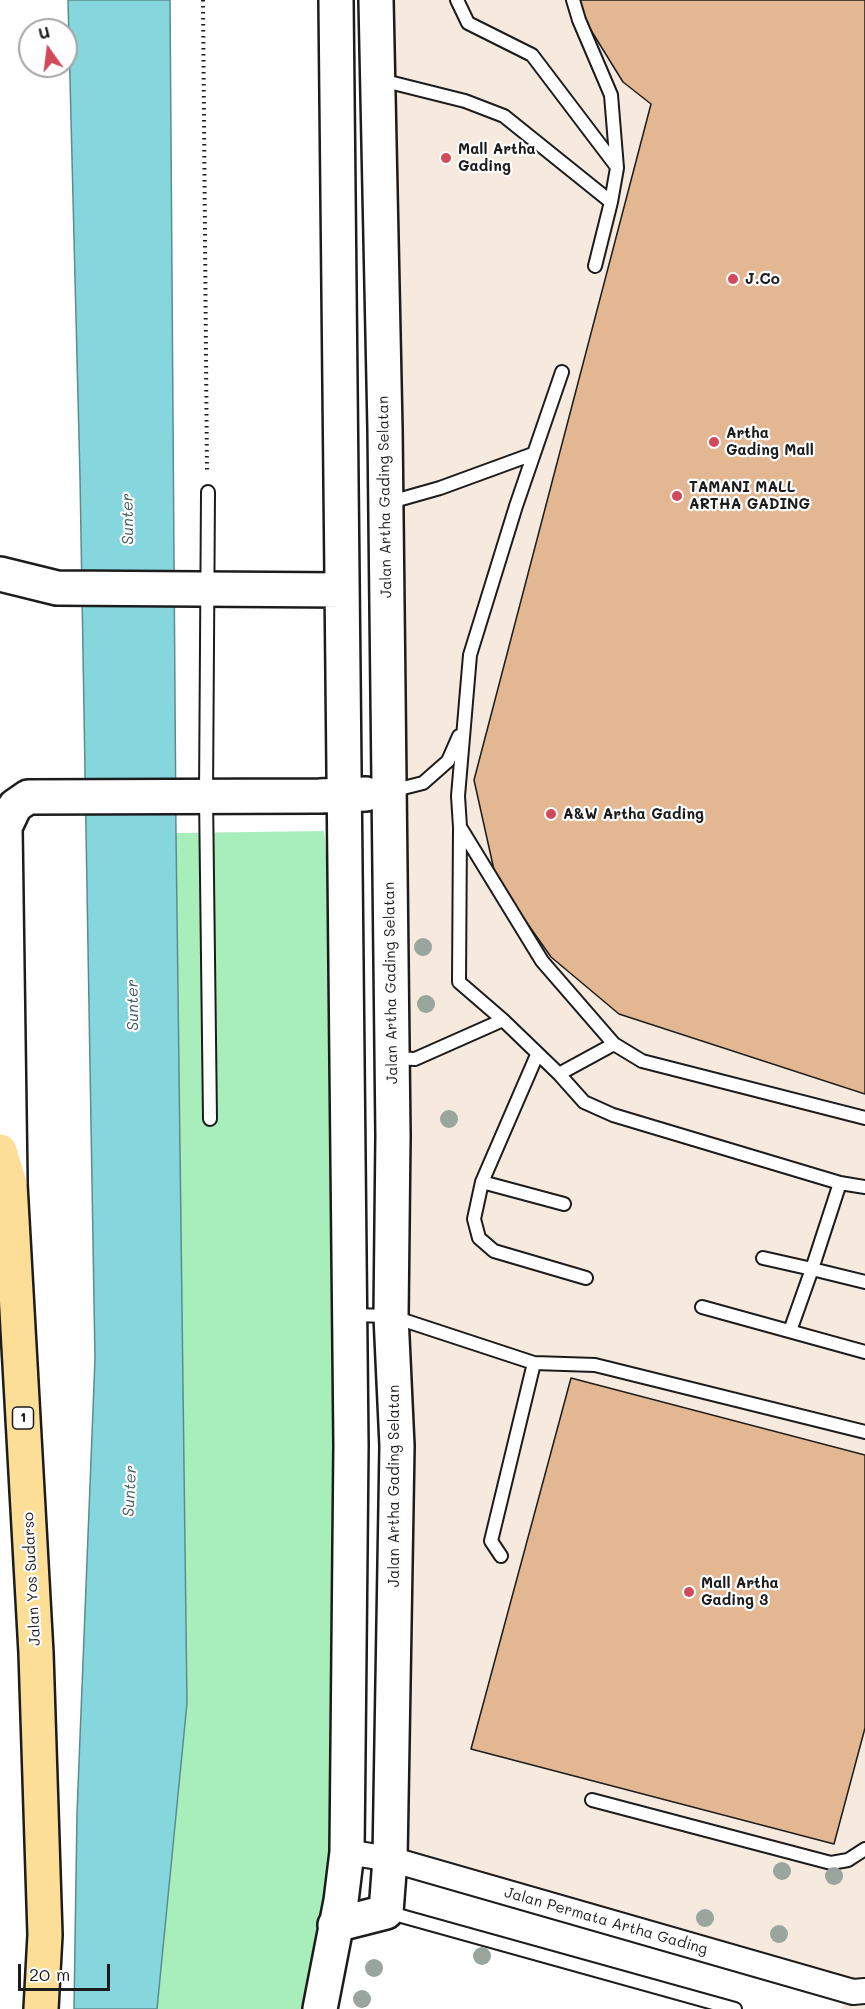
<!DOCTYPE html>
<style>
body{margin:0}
#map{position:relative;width:865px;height:2009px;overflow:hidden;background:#fff;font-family:Mali,sans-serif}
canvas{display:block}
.north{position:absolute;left:18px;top:18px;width:60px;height:60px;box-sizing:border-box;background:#fff;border:2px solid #a4a4a4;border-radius:50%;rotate:346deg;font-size:16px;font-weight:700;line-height:24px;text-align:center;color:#1c1c1c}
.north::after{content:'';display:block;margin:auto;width:21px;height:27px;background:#d1495b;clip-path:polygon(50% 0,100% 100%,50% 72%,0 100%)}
.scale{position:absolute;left:18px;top:1964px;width:92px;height:27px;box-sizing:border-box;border:3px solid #1c1c1c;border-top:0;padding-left:8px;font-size:18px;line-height:21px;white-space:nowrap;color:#1c1c1c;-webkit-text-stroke:4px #fff;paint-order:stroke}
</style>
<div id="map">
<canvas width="865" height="2009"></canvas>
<div class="north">U</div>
<div class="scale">20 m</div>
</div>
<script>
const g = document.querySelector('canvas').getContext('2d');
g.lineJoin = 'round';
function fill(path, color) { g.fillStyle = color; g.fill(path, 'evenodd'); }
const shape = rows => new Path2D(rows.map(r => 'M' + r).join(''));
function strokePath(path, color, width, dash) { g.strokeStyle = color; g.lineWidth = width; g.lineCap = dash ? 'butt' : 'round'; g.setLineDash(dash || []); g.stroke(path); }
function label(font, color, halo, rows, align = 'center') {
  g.font = font + ' Mali,sans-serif'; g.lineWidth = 4.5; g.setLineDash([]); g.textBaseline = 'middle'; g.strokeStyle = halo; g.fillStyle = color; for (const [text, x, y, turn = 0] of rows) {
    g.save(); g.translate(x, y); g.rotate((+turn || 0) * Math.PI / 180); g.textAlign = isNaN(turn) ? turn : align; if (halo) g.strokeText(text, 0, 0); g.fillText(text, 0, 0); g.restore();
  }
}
const built = shape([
 [376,0,865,0,865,2009,841,2009,852,1993,390,1859]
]);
const green = shape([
 [324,831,347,1057,347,1852,320,2009,157,2009,187,1703,176,833]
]);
const water = shape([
 [68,0,170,0,176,833,187,1703,157,2009,74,2009,77,1813,95,1359,80,477,68,0]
]);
const building = shape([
 [579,0,865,0,865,1094,619,1014,551,957,496,879,474,780,651,104,623,82,584,19,579,0],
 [571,1378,865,1455,865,1728,834,1844,471,1749,571,1378]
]);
const path = shape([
 [203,0,207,473]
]);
const lane = shape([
 [457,0,468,23,532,55,617,167],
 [573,0,579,20,611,95,617,168,611,202,595,266],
 [381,80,465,101,504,116,611,202],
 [562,372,516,506,470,655,458,796,460,827,542,961,614,1044,642,1061,865,1118],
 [208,492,206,796,210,1119],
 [387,503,440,488,533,454],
 [391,791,423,783,448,761,459,736],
 [460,829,459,982,503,1020],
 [537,1055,482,1182,564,1204],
 [394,1058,415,1059,503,1020,559,1074,584,1102,613,1115,840,1183,865,1187],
 [559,1074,614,1044],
 [482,1182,474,1219,479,1238,494,1251,586,1278],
 [763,1258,812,1269,840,1183],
 [702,1307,865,1352],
 [351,1315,391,1316,534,1363,595,1365,865,1432],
 [790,1331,812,1269,865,1282],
 [501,1556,491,1541,534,1363],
 [592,1800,831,1863,848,1860,865,1849],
 [387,1912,735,2009]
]);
const street = shape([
 [347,1852,390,1859,853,1992,865,1991]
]);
const secondary = shape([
 [0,574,57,588,342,590],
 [10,1181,5,827,15,806,28,797,319,796,366,794],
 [335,1925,386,1912,390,1859,397,1446,391,1316,393,1136,385,429,376,0],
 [320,2009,341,1901,347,1852,351,1445,336,0]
]);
const highway = shape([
 [0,1151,10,1184,36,1653,45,1935,41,2009]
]);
const trees = [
 [423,947],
 [426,1004],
 [449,1119],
 [782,1871],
 [834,1876],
 [705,1918],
 [779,1934],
 [482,1956],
 [374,1968],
 [362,1999]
];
const markers = [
 [446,158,6,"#d1495b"],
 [733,279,6,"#d1495b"],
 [714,442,6,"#d1495b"],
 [677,496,6,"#d1495b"],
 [551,814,6,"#d1495b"],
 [689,1592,6,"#d1495b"]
];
const shields = [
 [23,1418,21]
];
const shieldNames = [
 ["1",23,1418]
];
const poiNames = [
 ["Mall Artha",458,149],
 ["Gading",458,166],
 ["J.Co",745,279],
 ["Artha",726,433],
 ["Gading Mall",726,450],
 ["TAMANI MALL",689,487],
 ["ARTHA GADING",689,504],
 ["A&W Artha Gading",563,814],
 ["Mall Artha",701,1583],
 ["Gading 3",701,1600]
];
const streetNames = [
 ["Jalan Artha Gading Selatan",385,497,-91],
 ["Jalan Artha Gading Selatan",391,983,-91],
 ["Jalan Artha Gading Selatan",394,1486,-90],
 ["Jalan Yos Sudarso",32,1579,-93],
 ["Jalan Permata Artha Gading",606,1921,16]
];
const waterNames = [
 ["Sunter",128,519,-91],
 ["Sunter",133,1005,-91],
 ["Sunter",130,1491,-87]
];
fill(built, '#f6e9de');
fill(green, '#a7eebb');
fill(water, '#85d7dd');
strokePath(water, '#5b8c90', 1.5);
fill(building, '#e2b792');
strokePath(building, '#1c1c1c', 1.5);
strokePath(lane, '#1c1c1c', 16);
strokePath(street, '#1c1c1c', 28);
strokePath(secondary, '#1c1c1c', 38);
strokePath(highway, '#1c1c1c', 38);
strokePath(path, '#1c1c1c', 4, [1.5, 4.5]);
strokePath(lane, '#fff', 12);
strokePath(street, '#fff', 24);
strokePath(secondary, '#fff', 33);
strokePath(highway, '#fcde96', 33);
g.fillStyle = '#99a59d';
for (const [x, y] of trees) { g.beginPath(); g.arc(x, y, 9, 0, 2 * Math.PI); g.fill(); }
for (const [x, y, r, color] of markers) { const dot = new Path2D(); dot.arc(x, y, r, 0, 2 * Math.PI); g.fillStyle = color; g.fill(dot); strokePath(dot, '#fff', 2); }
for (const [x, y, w] of shields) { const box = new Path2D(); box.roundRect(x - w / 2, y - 11, w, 22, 4.5); g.fillStyle = '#fff'; g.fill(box); strokePath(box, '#1c1c1c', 1.5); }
label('bold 14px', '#1c1c1c', null, shieldNames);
label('bold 15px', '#1c1c1c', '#fff', poiNames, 'left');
label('15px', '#1c1c1c', '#fff', streetNames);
label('italic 16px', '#415d60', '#fff', waterNames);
</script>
